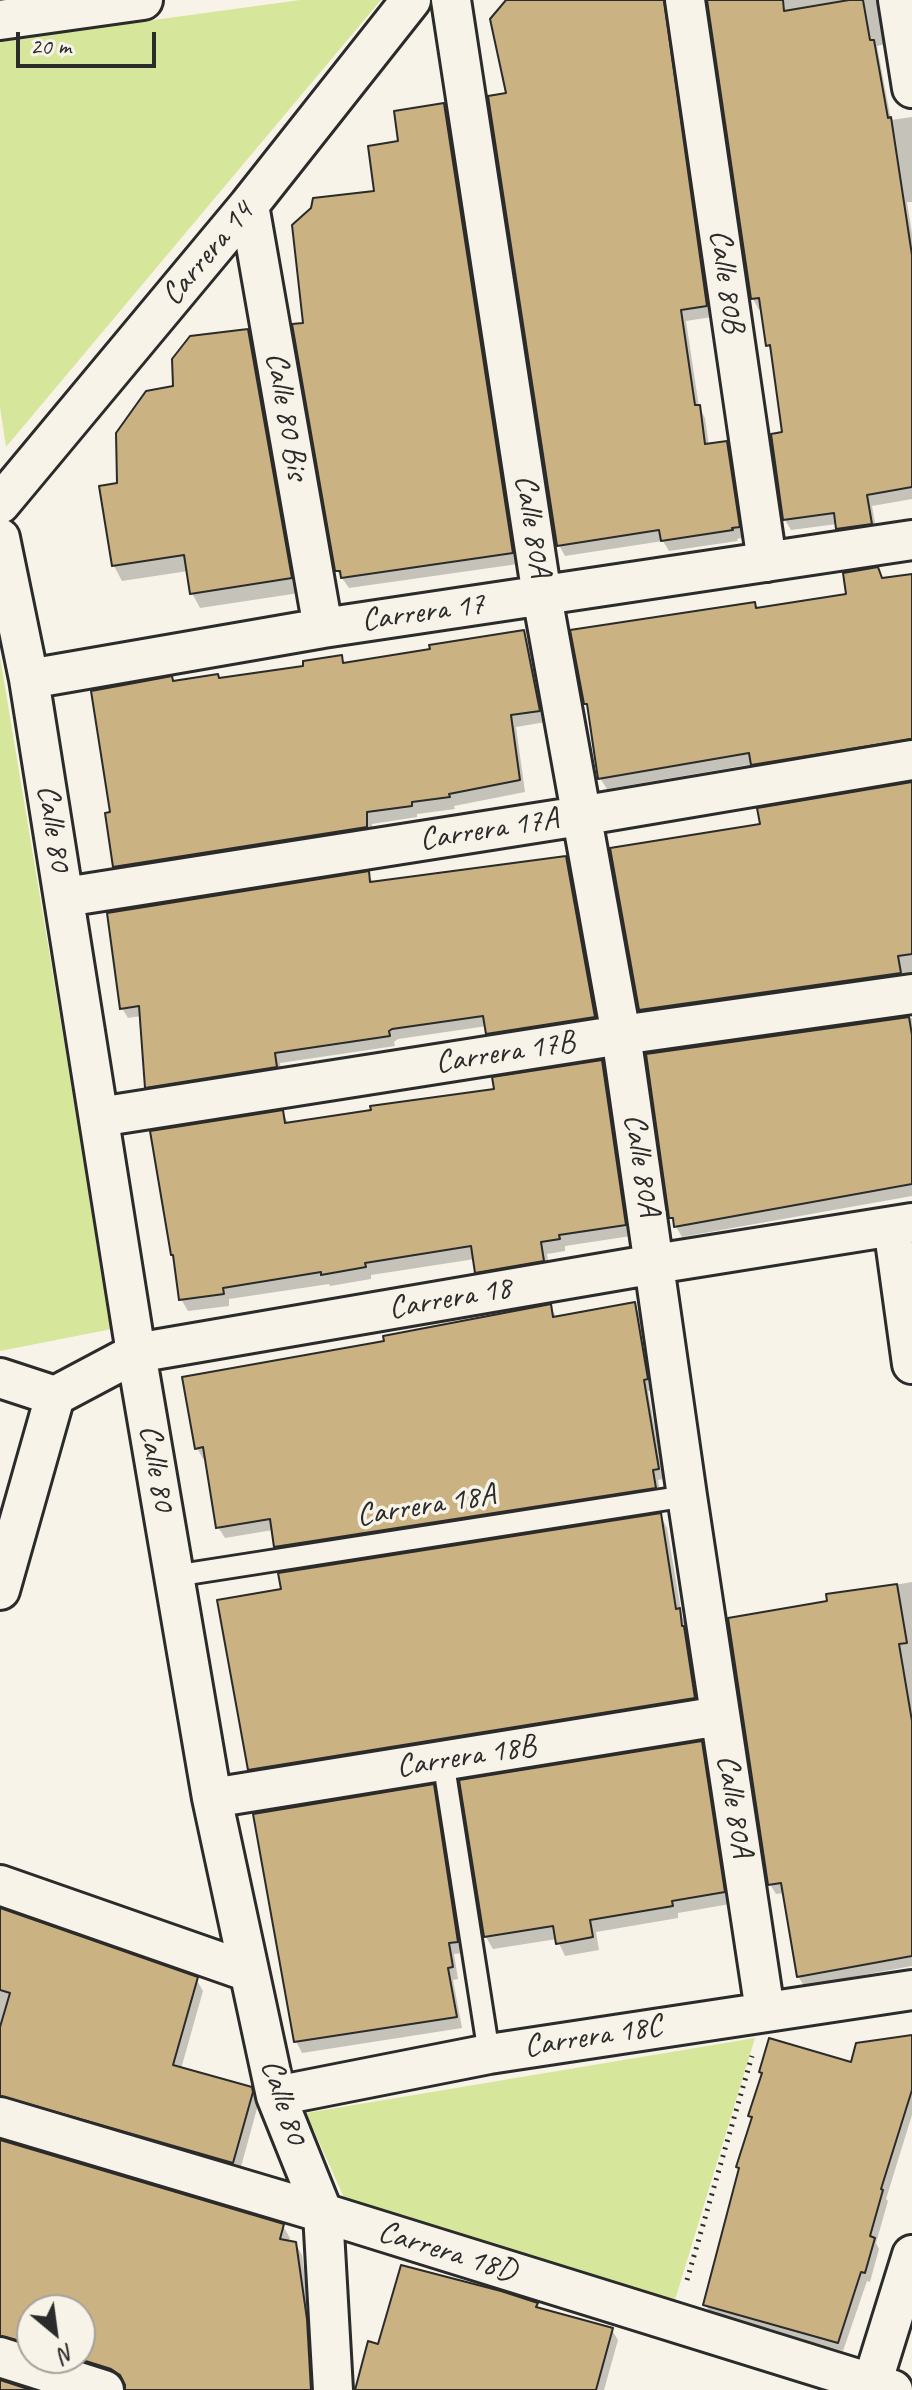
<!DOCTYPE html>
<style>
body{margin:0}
#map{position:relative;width:912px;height:2390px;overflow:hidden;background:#f7f3e8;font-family:Caveat,sans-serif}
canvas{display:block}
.north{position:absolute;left:16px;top:2294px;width:80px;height:80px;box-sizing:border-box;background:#f7f3e8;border:2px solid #a5a39c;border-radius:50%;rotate:151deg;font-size:22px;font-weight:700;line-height:32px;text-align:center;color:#2b2b2b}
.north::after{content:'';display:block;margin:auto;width:28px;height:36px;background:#2b2b2b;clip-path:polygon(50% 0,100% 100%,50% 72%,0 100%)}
.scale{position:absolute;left:16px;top:32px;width:140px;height:36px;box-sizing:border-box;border:4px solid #2b2b2b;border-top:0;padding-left:10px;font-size:24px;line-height:28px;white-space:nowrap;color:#2b2b2b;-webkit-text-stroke:6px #f7f3e8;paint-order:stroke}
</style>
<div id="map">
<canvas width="912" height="2390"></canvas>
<div class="north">N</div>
<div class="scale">20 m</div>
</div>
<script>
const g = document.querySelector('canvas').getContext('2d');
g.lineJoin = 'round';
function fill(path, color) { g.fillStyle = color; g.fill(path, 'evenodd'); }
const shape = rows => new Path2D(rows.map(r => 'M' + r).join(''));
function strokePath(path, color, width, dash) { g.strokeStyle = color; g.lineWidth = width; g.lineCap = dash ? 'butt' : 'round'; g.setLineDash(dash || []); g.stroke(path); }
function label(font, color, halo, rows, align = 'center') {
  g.font = font + ' Caveat,sans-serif'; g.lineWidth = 7; g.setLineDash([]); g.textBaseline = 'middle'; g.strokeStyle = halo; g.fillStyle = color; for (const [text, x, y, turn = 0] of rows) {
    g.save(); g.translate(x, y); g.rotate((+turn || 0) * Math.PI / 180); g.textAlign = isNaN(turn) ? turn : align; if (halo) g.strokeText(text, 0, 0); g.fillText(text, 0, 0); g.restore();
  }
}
const green = shape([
 [300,0,381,0,6,447,0,407,0,41],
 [0,657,112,1329,0,1351],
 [755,2038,675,2300,346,2202,306,2113]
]);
const shadow = shape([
 [509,0,673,0,712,317,686,321,699,407,705,418,709,446,726,443,732,454,745,537,737,539,738,541,669,551,663,541,565,556,559,545,508,95],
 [709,0,886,0,886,44,877,46,891,120,912,117,912,202,907,202,912,234,912,499,872,506,877,535,844,539,837,524,791,530,785,520,784,434,773,355,768,345,763,309,759,310,753,299],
 [443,105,450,116,518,564,349,588,337,571,305,325,377,192,400,143],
 [247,332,256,347,299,593,200,608,192,593,188,571,122,581,114,566,119,485,175,388],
 [912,576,912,749,759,775,753,764,607,789,600,778,590,711,586,704,754,605,757,609,848,596,883,580],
 [523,632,530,644,546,722,516,727,525,792,454,806,455,809,417,814,417,817,372,824,373,839,122,878,115,866,113,814,174,683,220,680,306,667,341,657,346,665],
 [912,784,912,983,647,1021,641,1010,762,826],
 [565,858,571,869,600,1027,494,1044,488,1033,487,1026,398,1039,394,1042,395,1046,280,1063,282,1077,153,1097,147,1087,141,1016,128,1018,122,1008,368,874,374,884],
 [912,1018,912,1196,682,1237,671,1218,648,1055],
 [601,1062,608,1074,631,1236,565,1246,565,1251,547,1254,550,1273,484,1284,477,1272,475,1259,371,1275,371,1279,330,1286,329,1284,229,1299,229,1306,188,1311,181,1299,176,1260,173,1255,282,1112,289,1124,497,1091],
 [634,1304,640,1315,653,1390,648,1391,664,1479,658,1480,661,1498,282,1558,276,1547,273,1530,225,1538,218,1527,207,1458,203,1459,197,1448,386,1343,550,1306,557,1318],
 [660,1515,667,1528,682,1616,691,1641,701,1710,257,1782,250,1769],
 [912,1582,912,1966,804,1986,798,1976,785,1893,776,1894,770,1884,830,1603,828,1596],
 [701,1743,708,1756,730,1904,678,1913,678,1918,596,1932,599,1950,565,1956,557,1939,493,1949,486,1937,462,1782],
 [433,1787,439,1798,464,1953,454,1954,458,1979,453,1980,462,2028,302,2053,296,2041],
 [0,1910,196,1979,203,1991,181,2069,250,2089,257,2101,258,2105,239,2174,0,2108],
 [912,2037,912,2115,886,2199,888,2201,876,2243,879,2249,870,2282,867,2281,843,2351,711,2314,705,2304,753,2121,751,2116,763,2076,761,2071,852,2065],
 [0,2142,283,2226,290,2238,288,2242,295,2243,302,2255,313,2333,316,2390,127,2390,127,2386,120,2381,48,2358,80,2358,80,2310,32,2310,32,2353,0,2348],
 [536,2304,540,2310,612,2330,618,2340,604,2390,364,2390,379,2346]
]);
const building = shape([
 [506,0,664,0,707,306,681,310,695,405,700,405,705,444,727,441,740,527,732,528,733,530,661,541,659,530,557,546,488,96,506,93,490,19,506,0],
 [707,0,783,0,784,11,849,0,863,0,870,40,874,40,888,118,891,117,912,255,912,487,867,495,872,524,836,529,834,513,783,520,771,434,782,432,770,345,766,346,759,298,751,299,707,0],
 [444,103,513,553,341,578,340,571,335,571,292,324,303,323,292,225,311,208,313,198,374,191,368,146,398,141,394,111,444,103],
 [248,329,292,578,190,594,184,555,112,566,99,486,117,483,116,433,146,391,173,386,172,359,190,336,248,329],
 [878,567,882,578,912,574,912,739,751,765,749,753,598,779,587,704,584,704,570,630,755,602,756,608,846,594,843,573,878,567],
 [524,630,540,711,511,715,520,780,449,794,450,797,412,802,412,806,367,812,367,827,113,867,105,813,110,812,91,691,172,676,173,681,218,674,219,678,303,666,303,661,342,655,343,663,430,649,429,645,524,630],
 [912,782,912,954,898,956,901,973,639,1010,610,848,760,824,757,808,912,782],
 [566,856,595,1017,486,1034,483,1016,392,1029,389,1031,390,1036,275,1053,277,1067,145,1088,139,1006,120,1009,107,913,369,871,370,882,566,856],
 [909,1017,912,1035,912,1184,674,1227,673,1218,669,1218,646,1054,909,1017],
 [602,1060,626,1225,559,1235,560,1239,541,1242,544,1261,475,1273,471,1246,365,1263,366,1267,321,1275,321,1272,223,1288,224,1294,179,1300,173,1255,171,1255,150,1131,283,1110,285,1123,371,1110,370,1106,494,1089,492,1077,602,1060],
 [635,1302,648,1379,644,1380,659,1469,653,1470,656,1488,274,1547,270,1519,216,1528,203,1447,195,1449,182,1377,384,1341,383,1336,551,1304,553,1317,635,1302],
 [661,1513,676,1609,680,1608,682,1626,684,1626,695,1698,248,1770,217,1600,281,1589,278,1573,661,1513],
 [897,1584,907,1643,899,1644,912,1721,912,1956,797,1977,781,1883,768,1885,728,1618,827,1601,826,1594,897,1584],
 [702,1741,725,1892,672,1901,673,1906,590,1920,593,1937,556,1944,553,1926,484,1937,459,1780,702,1741],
 [434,1784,458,1942,449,1943,453,1967,448,1968,457,2017,294,2042,253,1814,434,1784],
 [0,1908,198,1977,173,2065,252,2087,253,2092,233,2163,0,2096,0,2027,10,1993,0,1990,0,1908],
 [912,2035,912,2090,881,2189,883,2190,870,2236,875,2238,865,2273,861,2272,838,2343,703,2305,739,2168,736,2167,752,2117,748,2116,762,2073,759,2072,769,2038,851,2062,856,2043,912,2035],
 [0,2140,284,2224,280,2239,296,2242,307,2319,311,2390,125,2390,125,2385,120,2375,111,2369,76,2358,80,2358,80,2310,32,2310,32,2344,0,2336,0,2140],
 [401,2265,501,2291,538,2303,536,2307,613,2328,596,2390,355,2390,368,2341,378,2344,401,2265],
 [0,2380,31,2390,0,2390,0,2380]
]);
const path = shape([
 [687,2280,752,2056]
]);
const lane = shape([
 [174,1576,687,1496],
 [443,1760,489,2054]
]);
const street = shape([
 [451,0,542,596,621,1035,687,1496,765,2011],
 [685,0,767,562],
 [898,0,912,88],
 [0,20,143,0],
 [249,205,323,628],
 [0,504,249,205,411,0],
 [0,538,29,679,136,1353,212,1798,276,2096,323,2213,333,2390],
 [29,679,323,628,912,540],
 [65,897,580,816,912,760],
 [99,1117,621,1035,912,994],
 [893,1226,912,1364],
 [0,1378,55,1396,136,1353,655,1264,912,1223],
 [0,1590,55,1396],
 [212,1798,720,1716],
 [0,1885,249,1972],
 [276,2096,489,2054,912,1990],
 [0,2117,323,2213,893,2390],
 [0,2357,104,2390],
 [870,2390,912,2255]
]);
const streetNames = [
 ["Carrera 14",208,254,-50],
 ["Calle 80B",726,281,82],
 ["Calle 80 Bis",286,416,80],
 ["Calle 80A",532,526,81],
 ["Carrera 17",423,613,-8],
 ["Calle 80",53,828,81],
 ["Carrera 17A",489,830,-9],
 ["Carrera 17B",505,1053,-9],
 ["Calle 80A",641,1165,81],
 ["Carrera 18",450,1299,-10],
 ["Calle 80",156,1468,80],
 ["Carrera 18A",426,1506,-9],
 ["Carrera 18B",466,1757,-9],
 ["Calle 80A",734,1806,81],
 ["Carrera 18C",593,2037,-9],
 ["Calle 80",283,2102,72],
 ["Carrera 18D",447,2252,17]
];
fill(green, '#d6e79b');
fill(shadow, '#0003');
fill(building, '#cbb282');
strokePath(building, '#2b2b2b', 2);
strokePath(lane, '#2b2b2b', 26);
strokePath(street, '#2b2b2b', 44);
strokePath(path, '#2b2b2b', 5, [2, 6]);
strokePath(lane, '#f7f3e8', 20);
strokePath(street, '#f7f3e8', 38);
label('32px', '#2b2b2b', '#f7f3e8', streetNames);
</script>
